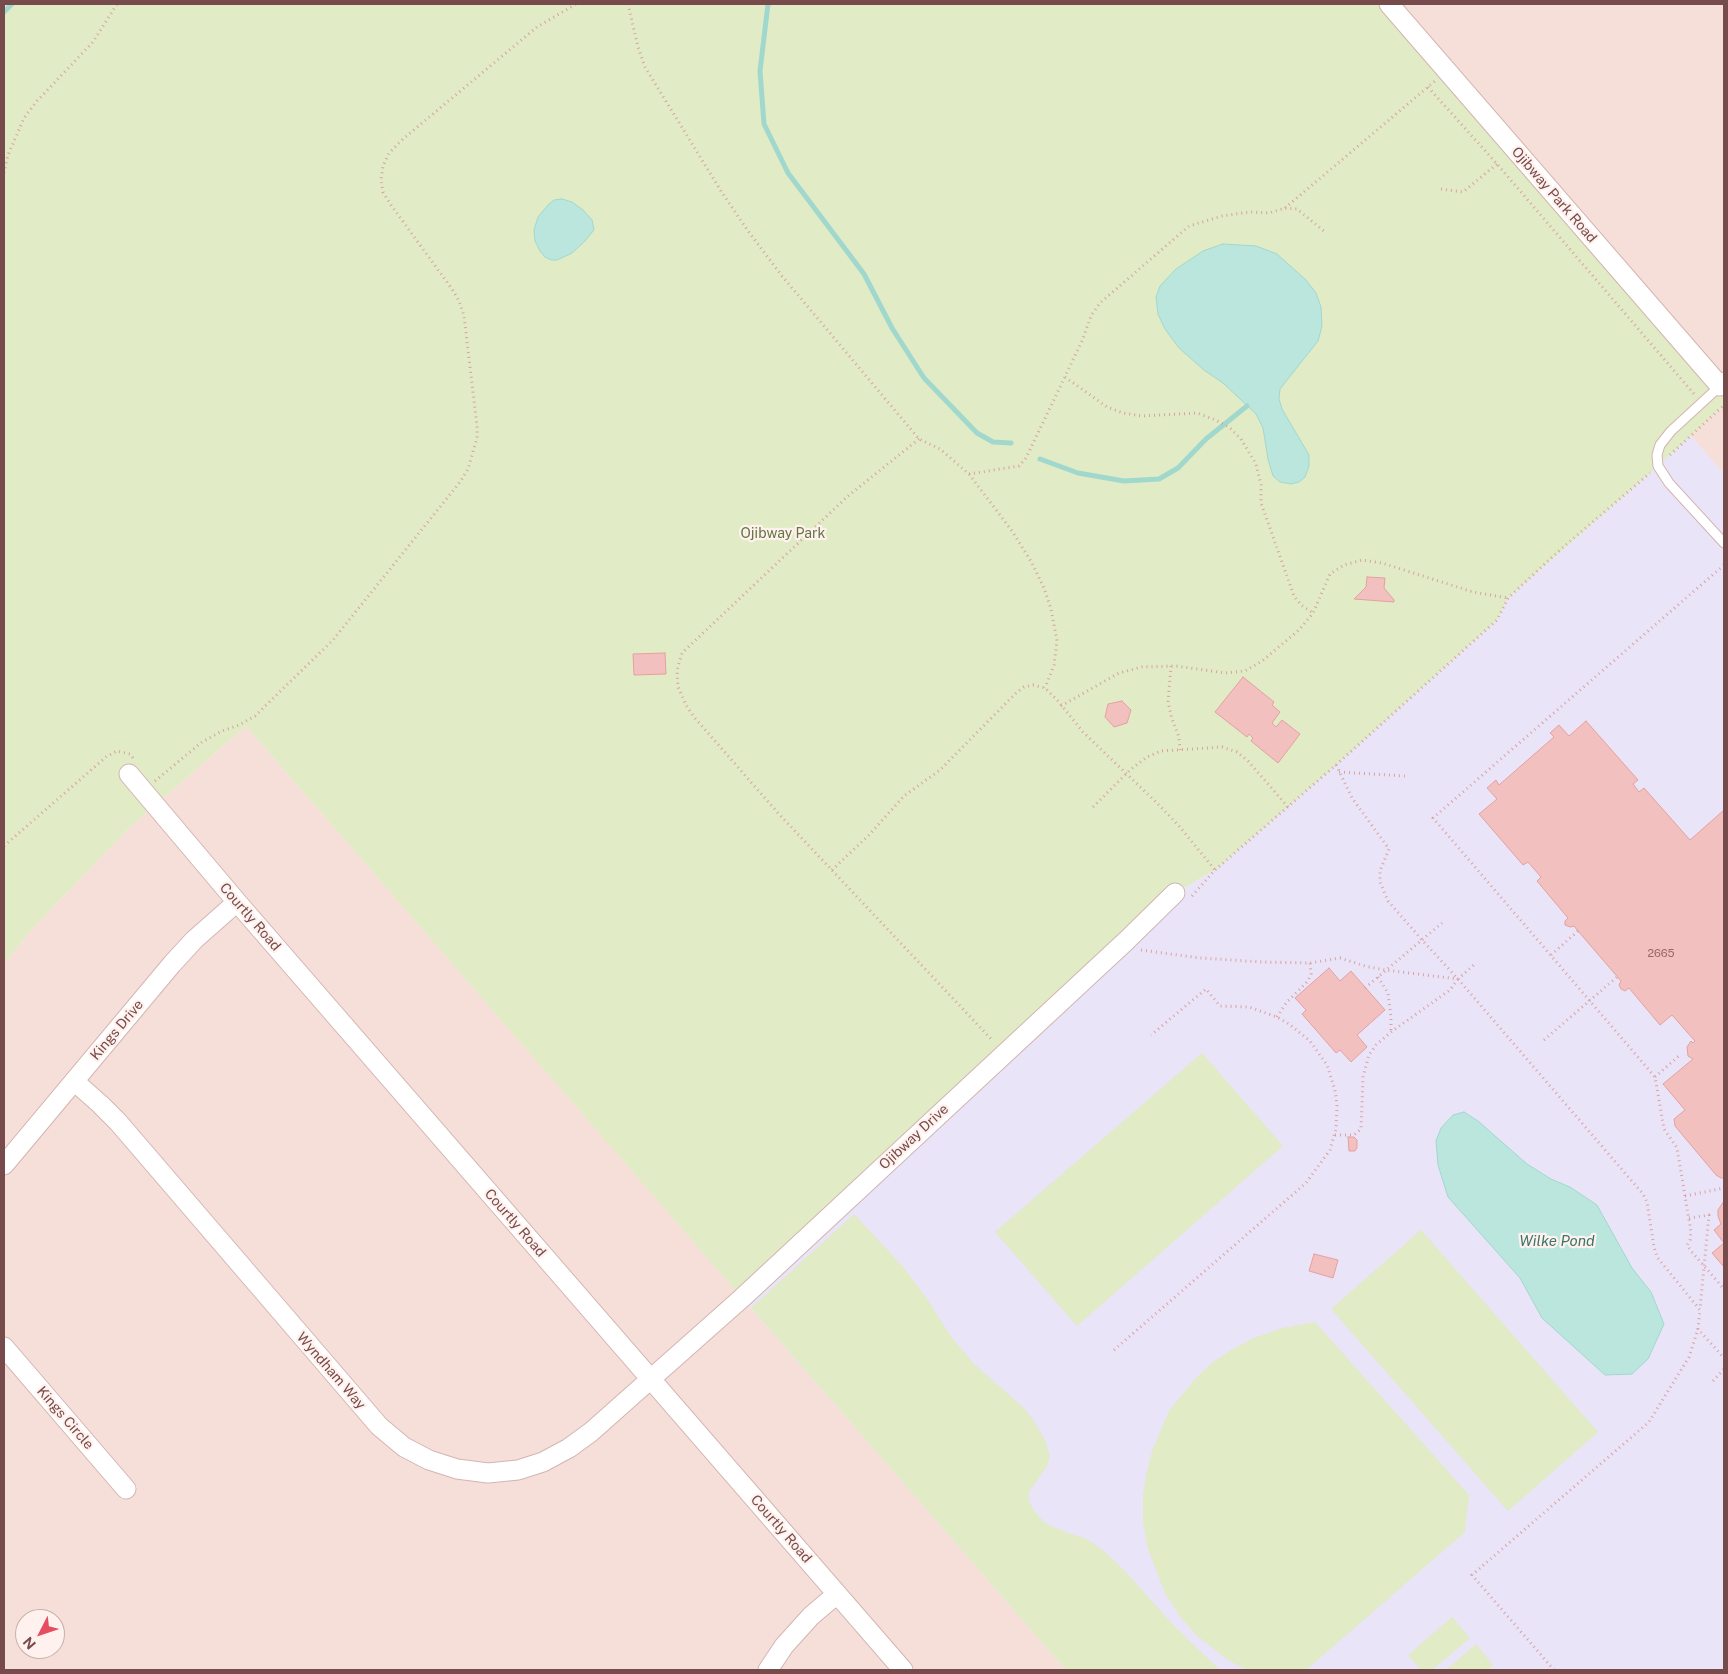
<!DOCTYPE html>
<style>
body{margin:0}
#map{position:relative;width:1728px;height:1674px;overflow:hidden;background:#fcede7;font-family:"Public Sans",sans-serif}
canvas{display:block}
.frame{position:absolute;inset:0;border:5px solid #774b4b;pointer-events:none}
.north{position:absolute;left:15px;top:1609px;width:50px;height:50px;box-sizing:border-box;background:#fff2ee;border:1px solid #c9afad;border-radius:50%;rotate:229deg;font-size:14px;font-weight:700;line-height:20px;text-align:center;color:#774b4b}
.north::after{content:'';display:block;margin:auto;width:18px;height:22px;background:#e64d60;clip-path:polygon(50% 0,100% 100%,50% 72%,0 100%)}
</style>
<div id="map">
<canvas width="1728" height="1674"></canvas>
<div class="frame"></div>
<div class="north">N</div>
</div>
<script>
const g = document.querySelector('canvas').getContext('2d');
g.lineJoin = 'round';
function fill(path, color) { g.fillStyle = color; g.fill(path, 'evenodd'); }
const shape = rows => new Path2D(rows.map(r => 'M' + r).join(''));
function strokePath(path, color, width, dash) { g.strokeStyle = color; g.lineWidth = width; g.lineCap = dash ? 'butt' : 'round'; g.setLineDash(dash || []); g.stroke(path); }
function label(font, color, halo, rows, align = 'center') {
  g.font = font + ' "Public Sans",sans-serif'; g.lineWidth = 4.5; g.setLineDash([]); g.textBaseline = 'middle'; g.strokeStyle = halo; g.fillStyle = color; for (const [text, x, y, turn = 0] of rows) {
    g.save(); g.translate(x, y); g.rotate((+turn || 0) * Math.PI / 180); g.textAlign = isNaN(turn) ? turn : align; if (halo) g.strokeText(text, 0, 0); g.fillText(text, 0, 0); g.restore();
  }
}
const residential = shape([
 [1389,4,1724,4,1724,392],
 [1724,405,1724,474,1690,435],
 [246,726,751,1308,1066,1670,4,1670,4,964,34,927,128,829],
 [25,1619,55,1619,55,1649,25,1649]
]);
const education = shape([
 [1690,435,1724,474,1724,1670,1066,1670,742,1298,1175,893,1215,870,1497,620,1508,598,1658,466]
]);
const green = shape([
 [4,4,1389,4,1724,392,1724,405,1658,466,1508,598,1497,620,1336,765,1215,870,1175,893,742,1298,246,726,128,829,34,927,4,964],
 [1202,1053,1283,1146,1077,1326,995,1232],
 [854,1214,904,1268,925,1296,952,1338,974,1364,1025,1409,1034,1421,1046,1442,1050,1457,1047,1466,1029,1492,1029,1501,1035,1512,1045,1523,1068,1533,1087,1539,1105,1552,1124,1570,1175,1627,1220,1670,1066,1670,751,1308],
 [1421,1230,1598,1432,1508,1511,1331,1309],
 [1315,1322,1469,1495,1465,1532,1306,1670,1246,1670,1228,1660,1195,1634,1179,1615,1165,1593,1148,1549,1143,1523,1143,1496,1146,1475,1152,1451,1169,1411,1195,1379,1212,1363,1231,1350,1254,1338,1282,1328],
 [1452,1617,1470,1638,1432,1670,1421,1670,1408,1655],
 [1476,1644,1493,1665,1487,1670,1446,1670]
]);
const water = shape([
 [562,199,572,202,583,210,592,220,594,230,584,242,572,253,557,260,551,260,545,257,540,251,535,241,534,230,538,217,548,205,554,200,562,199],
 [1223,244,1256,246,1277,254,1306,280,1316,293,1321,307,1322,326,1318,341,1280,389,1279,399,1282,409,1309,455,1309,466,1305,477,1299,482,1291,484,1280,482,1273,476,1268,459,1263,428,1256,414,1223,383,1204,370,1179,348,1165,329,1158,314,1156,297,1160,286,1176,269,1203,251,1223,244],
 [1464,1112,1478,1121,1527,1164,1551,1179,1570,1187,1597,1205,1632,1268,1651,1292,1664,1324,1648,1359,1632,1374,1605,1375,1542,1318,1520,1278,1448,1197,1438,1165,1436,1141,1441,1128,1453,1115,1464,1112]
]);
const stream = shape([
 [768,4,760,71,764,124,788,173,864,274,892,328,924,378,977,433,993,442,1011,443],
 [4,12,12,4],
 [1040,459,1078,473,1124,481,1159,479,1178,468,1206,439,1247,406]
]);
const building = shape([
 [1367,577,1385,578,1384,588,1394,600,1394,602,1354,599,1366,587,1367,577],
 [665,653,666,674,634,675,633,654,665,653],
 [1243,677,1274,702,1272,705,1280,712,1272,723,1276,727,1282,720,1300,734,1278,763,1251,741,1253,738,1249,734,1247,737,1215,712,1243,677],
 [1122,701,1131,710,1127,723,1114,727,1105,717,1108,704,1122,701],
 [1586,721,1638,780,1633,784,1639,792,1644,788,1690,840,1724,810,1724,1178,1721,1178,1716,1175,1675,1126,1674,1119,1685,1110,1663,1084,1693,1059,1688,1056,1687,1047,1691,1041,1693,1043,1695,1041,1672,1015,1660,1025,1629,988,1625,991,1621,989,1619,985,1621,981,1578,931,1574,926,1570,927,1565,925,1565,921,1568,918,1537,881,1541,877,1528,862,1523,865,1479,814,1497,799,1487,788,1496,780,1499,785,1554,737,1550,733,1559,725,1569,736,1586,721],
 [1329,968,1340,981,1351,971,1385,1010,1357,1035,1367,1047,1351,1062,1340,1050,1336,1053,1302,1014,1306,1010,1295,998,1329,968],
 [1348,1137,1354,1137,1357,1140,1357,1148,1355,1151,1349,1151,1348,1137],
 [1724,1201,1724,1267,1712,1253,1724,1243,1714,1230,1721,1224,1718,1216,1718,1210,1724,1201],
 [1314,1254,1338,1260,1333,1278,1309,1271,1314,1254]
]);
const path = shape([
 [628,4,638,47,645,67,721,191,748,231,782,276,919,439,940,449,969,474,1012,531,1032,563,1044,588,1051,609,1057,641,1054,665,1045,688],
 [1428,87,1497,164,1694,394],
 [4,173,8,155,24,118,37,101,93,42,117,4],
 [1441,189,1463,192,1497,164],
 [1285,208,1435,81],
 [1065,377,1107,407,1123,413,1142,416,1197,413,1216,420,1230,428,1241,439,1256,464,1261,485,1261,503,1294,596,1301,605,1313,613],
 [919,439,848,496,682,653,677,670,678,687,686,705,694,717,778,813,993,1041],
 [1670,455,1724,405],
 [969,474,1019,466,1026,458,1082,341,1091,316,1100,303,1189,226,1222,216,1250,212,1269,213,1285,208,1297,209,1325,232],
 [1724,565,1433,818,1655,1077,1664,1129,1677,1148,1691,1232,1690,1240,1687,1245,1691,1251,1724,1289],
 [1171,666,1168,702,1172,719,1179,737,1180,750],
 [1061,706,1119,673,1142,667,1176,666,1225,673,1245,671,1262,661,1299,630,1313,613,1330,574,1344,565,1362,560,1382,563,1473,592,1508,598],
 [1336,765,1352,798,1389,849,1380,871,1380,882,1388,901,1422,940,1458,979,1643,1194,1647,1202,1654,1247,1657,1257,1700,1310,1698,1329,1724,1358],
 [1339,772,1405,776],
 [155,781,202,742,222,731,239,725,255,716,333,640,460,482,468,469,477,438,477,426,464,316,459,301,452,289,391,205,383,192,381,180,383,166,389,153,403,139,537,27,576,4],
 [1093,807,1131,769,1147,757,1161,751,1222,747,1237,752,1248,761,1288,807],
 [4,846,106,757,117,751,130,754,133,758],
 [832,870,869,835,904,796,940,770,1017,692,1024,687,1033,685,1045,688,1058,701,1083,732,1160,806,1179,826,1215,870],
 [1192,896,1215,870,1336,765,1497,620,1508,598,1561,549,1650,473],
 [1141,950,1200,958,1263,962,1310,963,1340,958,1365,966,1385,970,1458,979,1476,963],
 [1551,955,1578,931],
 [1378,977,1388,993,1391,1017,1391,1031],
 [1365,988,1442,923],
 [1277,1017,1286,1003,1308,981,1311,974,1310,963],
 [1544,1040,1617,977],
 [1655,1077,1681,1054],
 [1335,1135,1354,1135,1361,1129,1363,1077,1369,1055,1376,1045,1391,1032,1450,990,1458,979],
 [1685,1196,1724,1188],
 [1689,1218,1709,1215,1700,1309],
 [1114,1350,1306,1183,1330,1150,1336,1129,1337,1105,1335,1090,1327,1065,1310,1041,1289,1024,1277,1017,1249,1007,1220,1006,1206,989,1151,1035],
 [1713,1381,1724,1369],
 [1554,1670,1472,1575,1649,1422,1689,1357,1698,1329]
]);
const lane = shape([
 [1720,386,1671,431,1660,445,1657,455,1658,466,1669,483,1724,543]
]);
const street = shape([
 [1389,4,1720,386,1724,382],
 [129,774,237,902,903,1670],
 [74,1081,100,1104,118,1122,379,1426,404,1447,429,1460,457,1469,488,1473,518,1470,543,1462,569,1448,591,1432,742,1298,1126,941,1175,893],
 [4,1165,172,964,194,940,237,902],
 [4,1347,126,1489],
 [768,1670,784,1646,811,1616,837,1594]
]);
const numberNames = [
 ["2665",1661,954]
];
const streetNames = [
 ["Ojibway Park Road",1554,195,49],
 ["Courtly Road",250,917,49],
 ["Kings Drive",117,1030,-50],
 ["Ojibway Drive",914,1137,-43],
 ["Courtly Road",515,1223,49],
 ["Wyndham Way",331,1371,49],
 ["Kings Circle",65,1418,49],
 ["Courtly Road",781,1529,49]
];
const parkNames = [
 ["Ojibway Park",783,534]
];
const waterNames = [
 ["Wilke Pond",1557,1241]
];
fill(residential, '#f6dfd8');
fill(education, '#eae4f9');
fill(green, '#e1ebc5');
fill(water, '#bbe6de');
strokePath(water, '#a1d8ce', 1);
strokePath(stream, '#a1d8ce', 5);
fill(building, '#f2c1bf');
strokePath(building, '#e5a19f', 1);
strokePath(lane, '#d3b5b2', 11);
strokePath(street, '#d3b5b2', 21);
strokePath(path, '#d7a3a1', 3, [1, 4]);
strokePath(lane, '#fff', 9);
strokePath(street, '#fff', 19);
label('11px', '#966868', null, numberNames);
label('14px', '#774b4b', '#fff2ee', streetNames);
label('14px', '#637640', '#fff2ee', parkNames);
label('italic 15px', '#3b746a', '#fff2ee', waterNames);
</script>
